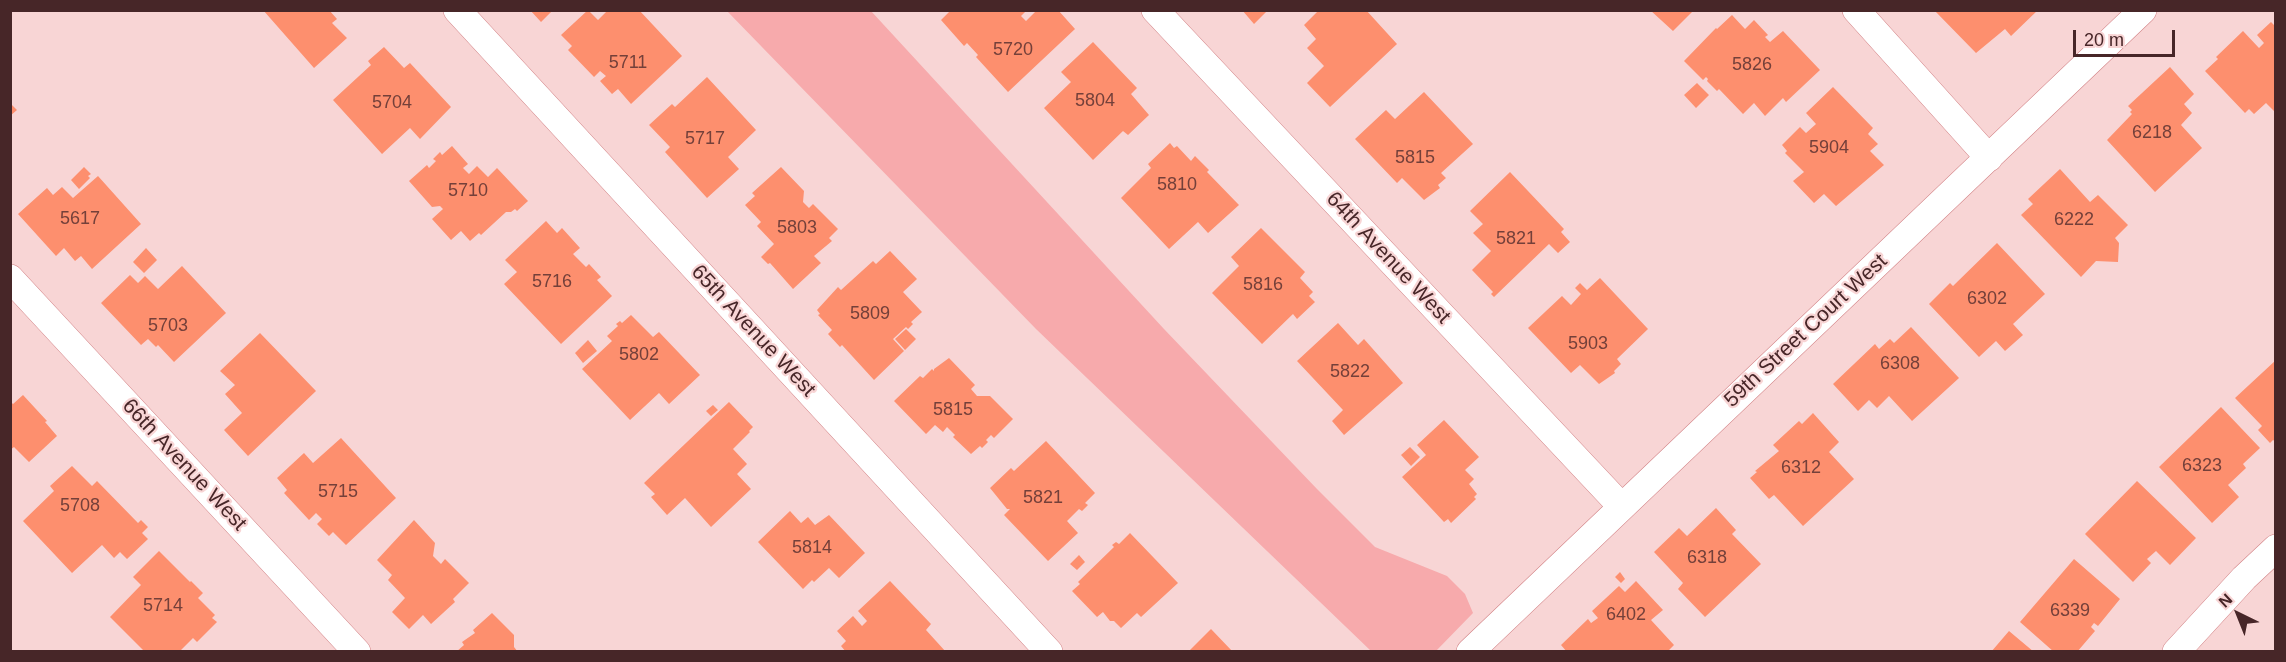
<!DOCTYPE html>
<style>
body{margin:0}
#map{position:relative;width:2286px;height:662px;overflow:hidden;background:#f8d5d5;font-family:Helvetica,sans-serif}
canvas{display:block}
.frame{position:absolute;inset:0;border:12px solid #472628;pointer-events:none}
.north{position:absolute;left:2208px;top:584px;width:60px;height:60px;-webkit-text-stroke:4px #f8d5d5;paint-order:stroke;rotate:317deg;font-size:16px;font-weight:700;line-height:24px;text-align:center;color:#472628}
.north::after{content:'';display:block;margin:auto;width:21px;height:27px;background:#472628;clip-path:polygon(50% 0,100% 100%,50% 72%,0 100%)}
.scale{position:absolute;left:2073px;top:30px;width:102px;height:27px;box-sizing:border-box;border:3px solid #472628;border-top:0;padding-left:8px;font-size:18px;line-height:21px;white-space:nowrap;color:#472628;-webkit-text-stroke:4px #f8d5d5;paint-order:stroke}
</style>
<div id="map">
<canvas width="2286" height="662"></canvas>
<div class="frame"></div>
<div class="north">N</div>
<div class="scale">20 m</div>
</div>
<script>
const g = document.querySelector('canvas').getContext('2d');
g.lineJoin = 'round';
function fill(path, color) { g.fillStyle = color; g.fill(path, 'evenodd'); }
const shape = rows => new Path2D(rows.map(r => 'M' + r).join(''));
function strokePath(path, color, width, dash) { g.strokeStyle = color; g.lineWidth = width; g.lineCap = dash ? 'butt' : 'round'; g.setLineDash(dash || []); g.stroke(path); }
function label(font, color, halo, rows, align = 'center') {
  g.font = font + ' Helvetica,sans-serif'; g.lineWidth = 4.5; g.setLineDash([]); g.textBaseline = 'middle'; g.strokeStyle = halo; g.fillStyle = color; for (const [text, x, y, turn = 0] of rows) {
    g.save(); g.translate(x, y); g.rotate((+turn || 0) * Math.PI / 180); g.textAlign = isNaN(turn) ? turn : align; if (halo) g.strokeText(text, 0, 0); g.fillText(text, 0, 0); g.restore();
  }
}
const green = shape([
 [727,11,871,11,1164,329,1317,489,1375,547,1447,576,1465,594,1473,613,1436,651,1371,651,1036,329]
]);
const building = shape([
 [263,10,329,10,337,19,332,23,347,38,314,68],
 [530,10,553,10,541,22],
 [588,10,598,20,608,10,639,10,682,56,631,104,618,89,612,94,600,81,606,76,600,71,594,77,568,50,572,46,561,35],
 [951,10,1027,10,1021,16,1026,21,1037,10,1058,10,1075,29,1008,92,976,57,978,55,967,43,964,46,941,20],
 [1242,10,1268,10,1254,24],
 [1319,10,1366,10,1397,44,1330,107,1307,83,1324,66,1307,48,1316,39,1304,25],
 [1650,10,1694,10,1673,31],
 [1934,10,2038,10,2011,36,2005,29,1976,53],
 [1732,15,1745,29,1754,20,1768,35,1765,37,1770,42,1783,31,1820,70,1786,102,1783,98,1765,116,1754,103,1743,114,1719,89,1717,91,1707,81,1708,79,1706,77,1703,80,1684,61,1716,28,1717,29],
 [2271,22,2276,27,2276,113,2266,103,2254,114,2249,109,2245,113,2205,71,2218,59,2216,57,2243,31,2259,48,2264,43,2257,35],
 [1093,42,1137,88,1131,94,1149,115,1128,135,1123,131,1093,160,1044,108,1071,82,1061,72],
 [384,47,404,68,410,63,451,107,420,139,410,128,382,154,333,100,371,65,368,61],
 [2170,67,2194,94,2184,104,2192,113,2181,125,2202,148,2155,192,2107,140,2132,114,2130,112,2132,110,2128,106],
 [707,77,756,130,728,157,739,169,707,198,665,152,670,147,649,125,672,104,675,107],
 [1697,83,1709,95,1696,108,1684,95],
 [1833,87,1873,128,1868,134,1878,144,1870,151,1884,165,1836,206,1824,194,1814,203,1793,181,1804,172,1785,153,1787,151,1782,145,1800,127,1806,133,1816,124,1806,113],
 [1424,92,1473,144,1441,173,1446,178,1438,185,1440,188,1424,200,1402,178,1397,183,1355,139,1386,110,1395,119],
 [10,103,17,110,10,116],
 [1170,143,1174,148,1177,146,1191,161,1195,156,1209,170,1207,172,1239,205,1208,233,1198,222,1169,249,1121,198,1151,168,1148,164],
 [452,146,468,164,463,168,469,174,477,166,488,177,497,168,528,201,517,211,515,209,511,212,506,212,481,235,479,233,470,241,461,231,451,240,432,219,443,209,440,206,432,207,409,181,427,165,429,168,436,161,433,159,440,152,442,155],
 [84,167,91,174,88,176,90,178,79,189,71,180],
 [781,167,804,191,803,202,809,208,813,204,838,229,829,238,832,241,814,256,821,263,793,289,770,263,768,264,761,257,774,244,757,226,761,222,745,205,755,196,752,193],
 [2060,169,2090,202,2098,195,2128,225,2115,238,2119,243,2118,262,2096,261,2081,277,2021,215,2033,204,2028,199],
 [1510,172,1564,229,1561,232,1570,242,1558,253,1549,244,1494,297,1491,294,1493,292,1472,270,1491,251,1473,233,1483,224,1470,211],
 [98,176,141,224,92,269,81,256,75,261,64,248,56,256,18,214,47,188,53,195,62,187,73,198],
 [546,221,557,233,562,228,580,248,573,254,586,267,589,264,601,277,597,280,612,296,561,344,504,284,517,272,505,260],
 [1261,228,1305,272,1300,278,1313,292,1309,296,1315,302,1297,319,1293,314,1262,344,1212,293,1239,266,1231,257],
 [1997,243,2045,294,2013,324,2023,335,2005,351,1996,341,1979,357,1929,304,1950,283,1953,286],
 [146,248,157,260,144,273,133,262],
 [890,251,917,279,903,292,922,312,911,322,913,324,908,329,906,327,893,339,904,351,874,380,842,345,840,347,828,334,832,330,818,315,820,314,817,310,838,287,841,290,873,261,876,264],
 [182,266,226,313,174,362,158,345,156,347,148,339,141,345,101,303,130,275,138,283,145,276,158,289],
 [1600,278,1648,329,1617,359,1621,364,1614,371,1615,373,1599,384,1580,365,1571,373,1528,328,1562,296,1571,305,1581,294,1575,288,1580,283,1587,290],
 [631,315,653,337,659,332,700,375,669,404,659,393,630,420,582,369,612,341,607,336,618,326,616,324,620,321,622,323],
 [1338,323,1358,345,1364,339,1403,383,1344,435,1332,421,1343,410,1297,361],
 [1911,327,1959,378,1912,421,1889,396,1877,408,1869,400,1858,411,1833,384,1875,344,1879,349,1890,339,1894,343],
 [906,329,916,339,905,350,895,339],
 [260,333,316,391,248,456,224,430,242,413,225,394,235,385,220,371],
 [588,340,597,351,583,363,575,353],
 [949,358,975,385,971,389,977,396,990,396,1013,419,994,438,991,435,986,440,988,442,982,448,980,446,971,454,953,437,955,435,947,427,943,432,935,425,926,434,894,401,920,376,923,378,932,369,934,371,934,369],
 [2276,360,2276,442,2273,440,2270,443,2258,430,2262,426,2235,398],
 [23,395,47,421,45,422,57,436,29,462,14,447,10,450,10,401,13,404],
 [729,402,753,427,749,431,750,432,733,449,747,464,737,474,751,489,711,527,685,498,667,515,651,497,655,494,644,483],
 [713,405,718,410,711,416,706,411],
 [2221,407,2260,448,2243,464,2246,468,2228,485,2239,497,2212,523,2159,467],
 [1813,413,1839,442,1829,452,1854,479,1803,526,1774,495,1769,499,1750,478,1757,472,1755,471,1779,451,1773,445,1799,421,1802,424],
 [1444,420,1479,457,1465,470,1474,479,1469,484,1477,494,1474,497,1476,499,1451,523,1448,519,1444,522,1402,477,1426,455,1417,445],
 [341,438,396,498,346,545,333,532,329,536,317,524,322,519,316,513,309,520,284,493,287,490,277,478,304,453,313,463],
 [1046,441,1095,493,1085,503,1088,505,1082,511,1079,509,1067,521,1078,533,1048,561,1004,515,1010,509,1007,509,990,488,1011,468,1014,471],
 [1410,447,1420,457,1411,466,1401,455],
 [72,466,92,486,97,481,138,523,141,520,148,527,142,533,148,539,127,559,120,552,114,558,102,545,72,573,23,521,54,491,50,486],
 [2137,481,2196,538,2170,565,2156,551,2147,559,2151,563,2133,582,2085,534],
 [1716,508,1736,530,1732,534,1761,564,1705,617,1678,589,1683,583,1654,552,1679,528,1687,536],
 [790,511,801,523,808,517,815,525,829,515,865,553,839,578,829,568,814,582,812,580,803,589,758,542],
 [414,520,435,543,433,556,441,564,445,559,469,583,453,599,455,602,431,624,423,615,409,629,392,612,405,598,388,580,392,575,377,560],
 [1130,533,1178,583,1141,617,1137,613,1121,628,1114,621,1110,621,1103,612,1097,617,1072,591,1080,584,1078,582,1114,547,1112,545,1116,542,1119,544],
 [159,551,190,582,191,581,203,593,198,598,215,615,212,618,217,622,197,642,193,638,179,652,145,652,110,617,141,585,133,577],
 [1079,555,1085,562,1077,570,1070,564],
 [2074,559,2120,599,2098,626,2094,623,2091,627,2095,631,2077,652,2054,652,2020,622],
 [1620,572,1625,579,1621,583,1615,577],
 [890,581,931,624,926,630,946,652,846,652,841,646,846,641,837,631,853,616,862,626,867,621,858,611],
 [1636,581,1663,610,1651,620,1674,645,1667,652,1567,652,1561,645,1588,619,1591,623,1598,618,1592,611,1619,586,1625,592],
 [492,613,514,635,514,647,518,652,456,652,464,645,462,642,475,633,473,630],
 [1211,629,1233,652,1191,652,1190,650],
 [2009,631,2034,652,1991,652]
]);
const street = shape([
 [457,10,1049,652],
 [1155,10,1621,506],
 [1856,10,1989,158],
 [10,278,357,652],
 [1470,652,2143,10],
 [2176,652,2244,578,2276,548]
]);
const numberNames = [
 ["5720",1013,50],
 ["5711",628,63],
 ["5826",1752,65],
 ["5804",1095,101],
 ["5704",392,103],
 ["6218",2152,133],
 ["5717",705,139],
 ["5904",1829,148],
 ["5815",1415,158],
 ["5810",1177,185],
 ["5710",468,191],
 ["5617",80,219],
 ["6222",2074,220],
 ["5803",797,228],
 ["5821",1516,239],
 ["5716",552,282],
 ["5816",1263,285],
 ["6302",1987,299],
 ["5809",870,314],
 ["5703",168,326],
 ["5903",1588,344],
 ["5802",639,355],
 ["6308",1900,364],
 ["5822",1350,372],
 ["5815",953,410],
 ["6323",2202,466],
 ["6312",1801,468],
 ["5715",338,492],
 ["5821",1043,498],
 ["5708",80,506],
 ["5814",812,548],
 ["6318",1707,558],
 ["5714",163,606],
 ["6339",2070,611],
 ["6402",1626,615]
];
const streetNames = [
 ["64th Avenue West",1388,258,47],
 ["65th Avenue West",753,331,47],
 ["59th Street Court West",1806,331,-43],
 ["66th Avenue West",184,465,47]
];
fill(green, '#f7aaac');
fill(building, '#fd8f6e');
strokePath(street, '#d18084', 28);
strokePath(street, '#fff', 27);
label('18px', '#74403a', null, numberNames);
label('21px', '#472628', '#f8d5d5', streetNames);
</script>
